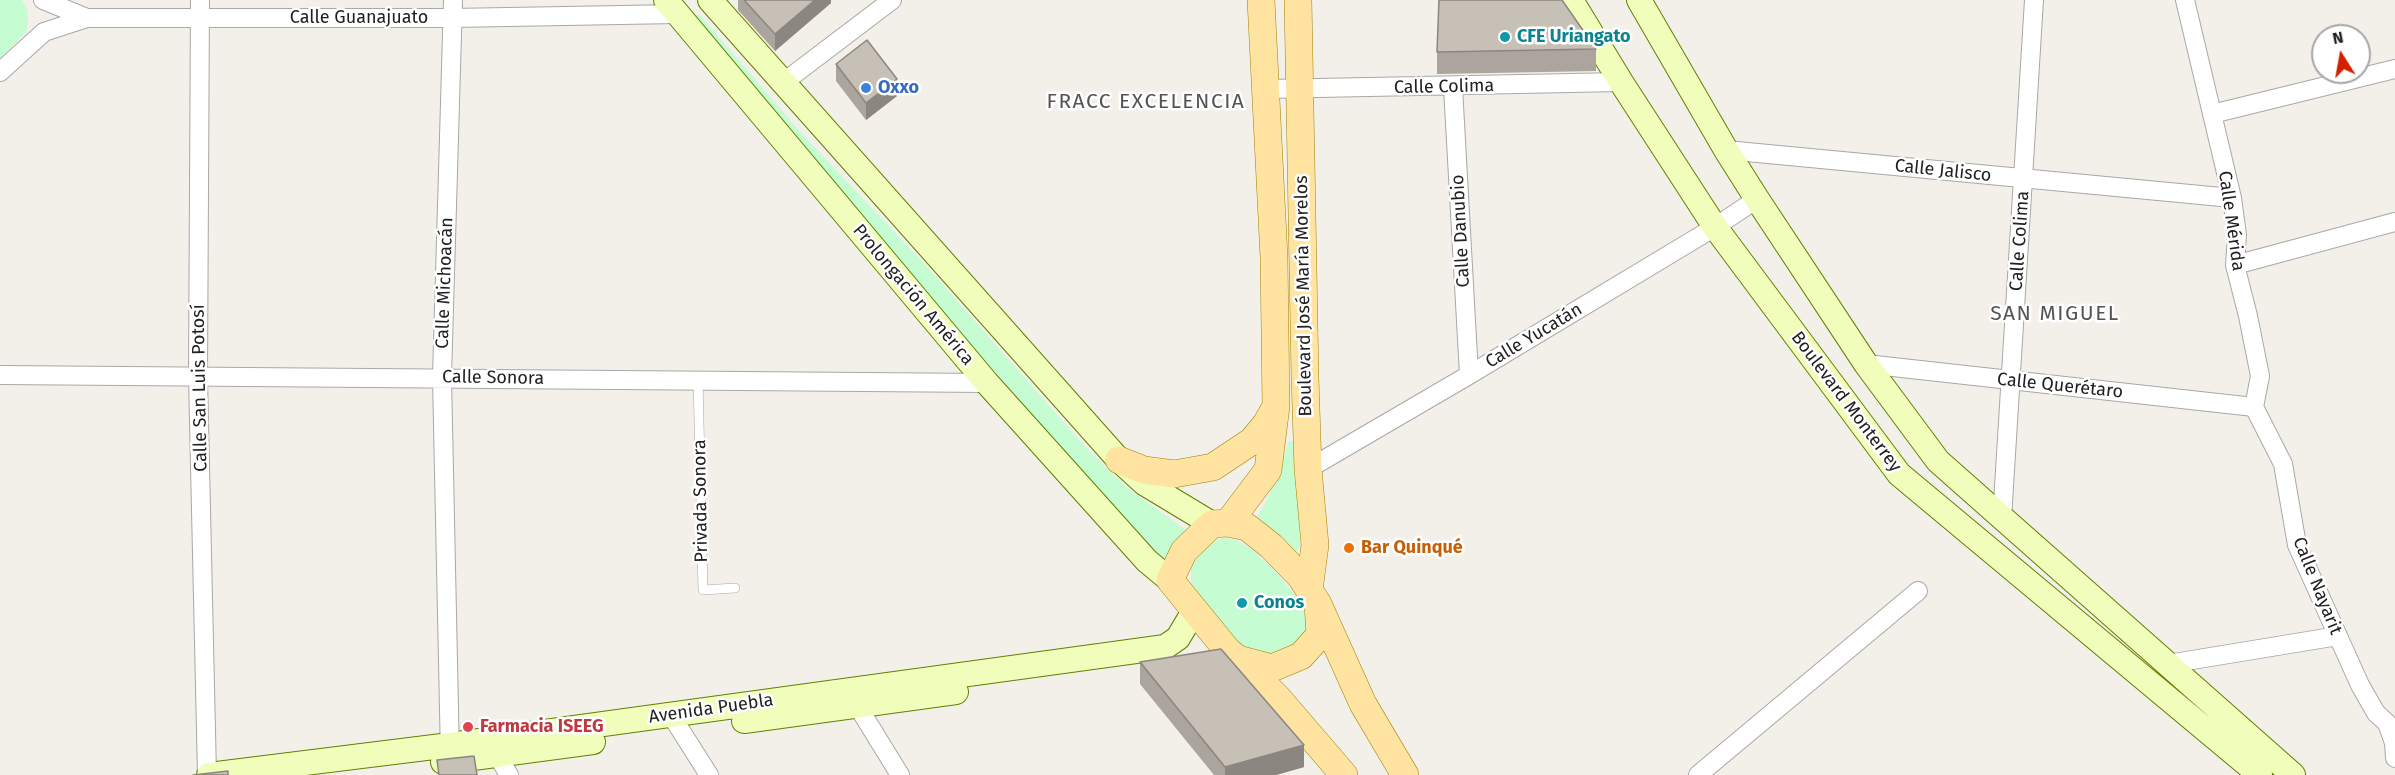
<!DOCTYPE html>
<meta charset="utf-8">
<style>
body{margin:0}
#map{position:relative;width:2395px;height:775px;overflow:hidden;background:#f2f0e8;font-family:"Fira Sans",sans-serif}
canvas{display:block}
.north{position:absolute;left:2311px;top:24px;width:60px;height:60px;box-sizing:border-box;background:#fff;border:2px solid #a6a6a6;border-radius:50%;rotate:349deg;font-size:16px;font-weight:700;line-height:24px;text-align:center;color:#212121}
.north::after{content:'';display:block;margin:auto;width:21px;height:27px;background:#d31e00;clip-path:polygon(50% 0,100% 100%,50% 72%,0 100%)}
</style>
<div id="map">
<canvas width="2395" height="775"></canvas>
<div class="north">N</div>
</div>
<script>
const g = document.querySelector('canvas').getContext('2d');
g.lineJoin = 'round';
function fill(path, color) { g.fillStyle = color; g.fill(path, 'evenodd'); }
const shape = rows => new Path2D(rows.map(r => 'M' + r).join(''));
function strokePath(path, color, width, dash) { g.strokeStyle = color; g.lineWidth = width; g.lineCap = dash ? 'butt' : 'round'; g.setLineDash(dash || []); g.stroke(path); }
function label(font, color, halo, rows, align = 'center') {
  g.font = font + ' "Fira Sans",sans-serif'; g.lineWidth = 5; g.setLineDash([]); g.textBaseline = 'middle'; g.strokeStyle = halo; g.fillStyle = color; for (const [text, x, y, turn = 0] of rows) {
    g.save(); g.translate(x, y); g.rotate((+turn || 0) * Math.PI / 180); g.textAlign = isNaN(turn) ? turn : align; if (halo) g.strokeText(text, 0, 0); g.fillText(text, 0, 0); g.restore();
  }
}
const park = shape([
 [0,0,22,0,27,9,28,24,26,32,0,59],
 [700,15,803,135,929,269,1089,451,1127,488,1190,533,1163,564,897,260,692,16],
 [1289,441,1295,441,1300,546,1295,554,1256,518,1266,502,1283,460],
 [1224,538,1236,540,1250,548,1275,571,1295,595,1303,608,1309,638,1304,648,1253,662,1191,588,1191,563,1214,541]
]);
const lane = shape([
 [698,380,703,590,735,588]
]);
const street = shape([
 [43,0,87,18,452,18,677,14],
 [200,0,198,377,207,775],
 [2185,0,2232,198,2237,235,2235,265,2248,316,2260,376,2254,407],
 [0,72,44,32,87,18],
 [784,82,892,0],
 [1453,87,1469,375],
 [1267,89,1621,82],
 [2212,114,2395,69],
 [1726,150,2232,198],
 [2235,265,2395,222],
 [1866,364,2254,407],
 [0,375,987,383],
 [2254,407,2283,464,2297,545,2360,685,2376,713,2387,723,2394,743,2395,758],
 [1308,469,1469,375,1715,227,1757,199],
 [2002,519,2034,0],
 [2168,664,2338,636],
 [852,697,900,775],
 [671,715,709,775],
 [492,746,509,775],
 [450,757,442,377,453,0],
 [1698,775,1918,591]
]);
const secondary = shape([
 [666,0,987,383,1147,561,1170,580],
 [710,0,1119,460,1144,483,1212,524],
 [1571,0,1621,82,1715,227,1899,474,2260,775],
 [1639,0,1726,150,1757,199,1866,364,1938,461,2293,775],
 [744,721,956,692],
 [443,762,593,742],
 [209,775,450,745,1165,647,1178,638,1194,611]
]);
const primary = shape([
 [1298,0,1305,377,1308,469,1315,545,1309,590],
 [1119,460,1144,470,1174,474,1213,467,1252,441,1266,424,1274,410],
 [1228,523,1268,470,1276,406,1274,258,1261,0],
 [1318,604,1320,635,1301,656,1272,668,1238,659,1228,651,1170,580,1184,551,1212,524,1228,523,1247,527,1271,546,1301,577,1318,604,1363,704,1405,775],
 [1239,660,1277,697,1344,775]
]);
const wall = shape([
 [738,0,831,0,831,3,775,51,738,10],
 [1596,49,1596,71,1437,74,1437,52],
 [836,64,897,96,866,120,836,81],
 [1140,662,1304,767,1276,775,1214,775,1140,684]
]);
const shadedWall = shape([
 [815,0,831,0,831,3,775,51,775,34],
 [897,79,897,96,866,120,866,103],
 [1304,745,1304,767,1276,775,1225,775,1225,767]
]);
const building = shape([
 [744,0,815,0,775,34,744,0],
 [1439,0,1562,0,1596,49,1437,52,1439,0],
 [867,40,897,79,866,103,836,64,867,40],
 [1221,649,1304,745,1225,767,1140,662,1221,649],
 [474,756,477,775,439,775,437,760,474,756],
 [228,771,228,775,193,775,228,771]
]);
const markers = [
 [1505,37,6,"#0f9aa8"],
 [866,88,6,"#3f7fe0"],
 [1349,548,6,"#e8710a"],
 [1242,603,6,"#0f9aa8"],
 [468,727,6,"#e0444e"]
];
const streetNames = [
 ["Calle Guanajuato",359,18],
 ["Calle Colima",1444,87,-1],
 ["Calle Jalisco",1943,171,6],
 ["Calle Mérida",2231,221,82],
 ["Calle Danubio",1461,231,-93],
 ["Calle Colima",2020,241,-86],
 ["Calle Michoacán",445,283,-88],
 ["Prolongación América",913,295,50],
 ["Boulevard José María Morelos",1304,296,-91],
 ["Calle Yucatán",1534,336,-31],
 ["Calle Sonora",493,378,1],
 ["Calle Querétaro",2060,386,6],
 ["Calle San Luis Potosí",200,388,-91],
 ["Boulevard Monterrey",1846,402,53],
 ["Privada Sonora",701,501,-91],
 ["Calle Nayarit",2317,586,68],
 ["Avenida Puebla",711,709,-8]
];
const cultureNames = [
 ["CFE Uriangato",1517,37],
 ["Conos",1254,603]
];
const shopNames = [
 ["Oxxo",878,88]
];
const foodNames = [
 ["Bar Quinqué",1361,548]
];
const healthNames = [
 ["Farmacia ISEEG",480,727]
];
const quarterNames = [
 ["FRACC EXCELENCIA",1146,102],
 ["SAN MIGUEL",2055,314]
];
fill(park, '#c5fcd1');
strokePath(lane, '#a8a8a8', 10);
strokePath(street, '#a8a8a8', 20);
strokePath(secondary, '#618100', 26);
strokePath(primary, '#9f8000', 28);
strokePath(lane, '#fff', 9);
strokePath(street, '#fff', 18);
strokePath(secondary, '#f0fdbb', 24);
strokePath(primary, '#ffe3a0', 27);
fill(wall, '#aba59d');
fill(shadedWall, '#8b8680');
fill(building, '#c7c0b7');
strokePath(building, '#8b8680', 1.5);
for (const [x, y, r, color] of markers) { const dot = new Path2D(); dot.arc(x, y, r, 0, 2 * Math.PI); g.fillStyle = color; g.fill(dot); strokePath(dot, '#fff', 2); }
label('18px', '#212121', '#fff', streetNames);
label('bold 18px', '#0d838f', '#fff', cultureNames, 'left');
label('bold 18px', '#366cbe', '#fff', shopNames, 'left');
label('bold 18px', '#c56008', '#fff', foodNames, 'left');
label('bold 18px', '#be3a42', '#fff', healthNames, 'left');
g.letterSpacing = '1.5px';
label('21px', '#545454', '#fff', quarterNames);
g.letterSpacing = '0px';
</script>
